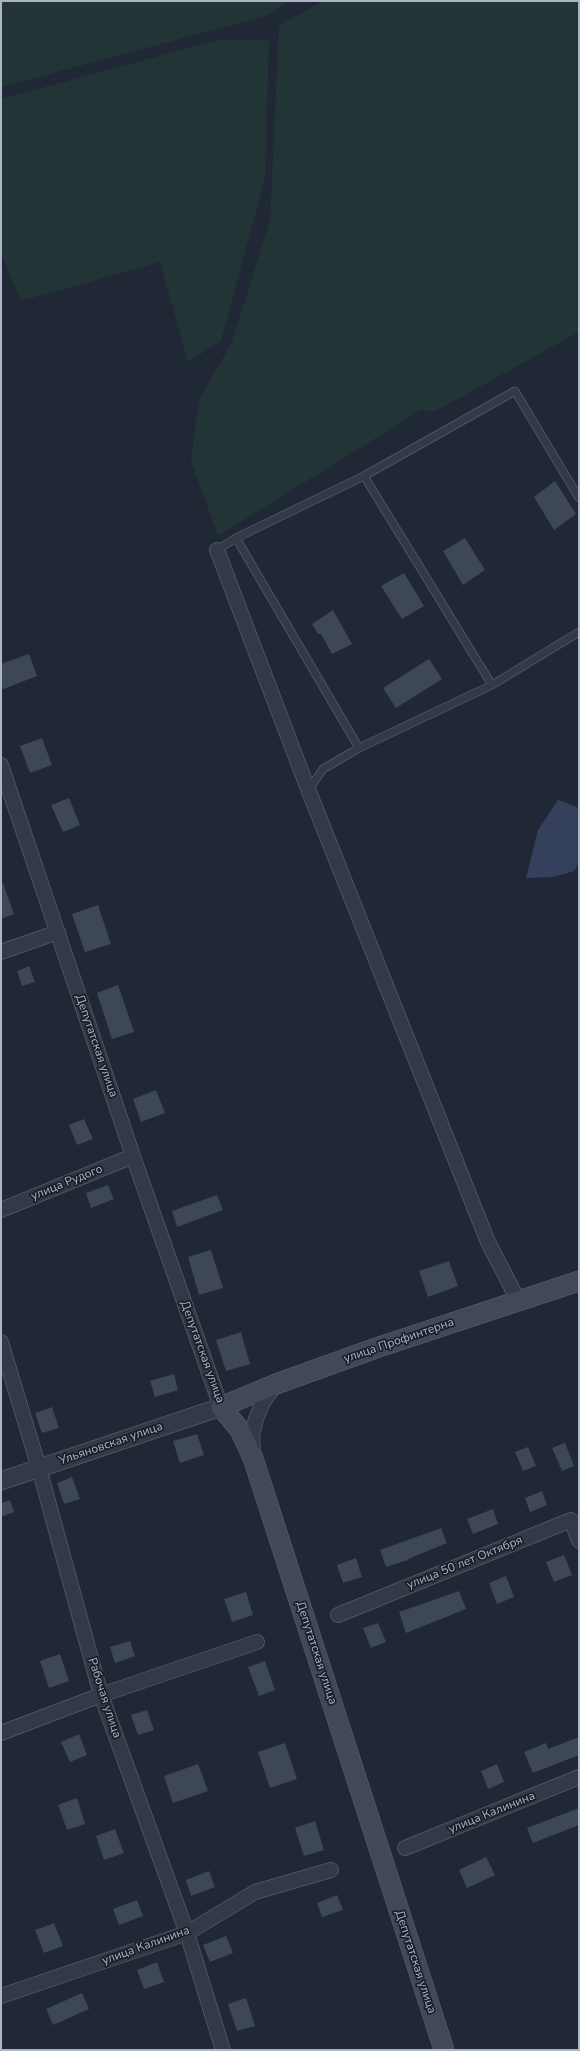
<!DOCTYPE html>
<meta charset="utf-8">
<style>
body{margin:0}
#map{position:relative;width:580px;height:2051px;overflow:hidden;background:#202735;font-family:"Nunito Sans",sans-serif}
canvas{display:block}
.frame{position:absolute;inset:0;border:2px solid #aeb4c3;pointer-events:none}
</style>
<div id="map">
<canvas width="580" height="2051"></canvas>
<div class="frame"></div>
</div>
<script>
const g = document.querySelector('canvas').getContext('2d');
g.lineJoin = 'round';
function fill(path, color) { g.fillStyle = color; g.fill(path, 'evenodd'); }
const shape = rows => new Path2D(rows.map(r => 'M' + r).join(''));
function strokePath(path, color, width, dash) { g.strokeStyle = color; g.lineWidth = width; g.lineCap = dash ? 'butt' : 'round'; g.setLineDash(dash || []); g.stroke(path); }
function label(font, color, halo, rows, align = 'center') {
  g.font = font + ' "Nunito Sans",sans-serif'; g.lineWidth = 3.5; g.setLineDash([]); g.textBaseline = 'middle'; g.strokeStyle = halo; g.fillStyle = color; for (const [text, x, y, turn = 0] of rows) {
    g.save(); g.translate(x, y); g.rotate((+turn || 0) * Math.PI / 180); g.textAlign = isNaN(turn) ? turn : align; if (halo) g.strokeText(text, 0, 0); g.fillText(text, 0, 0); g.restore();
  }
}
const green = shape([
 [1,1,291,1,266,16,1,87],
 [322,1,579,1,579,332,434,412,421,410,218,536,191,461,199,399,231,344,270,221,279,26],
 [218,40,269,40,265,178,221,341,188,362,160,262,21,301,1,253,1,99]
]);
const water = shape([
 [558,800,577,807,579,813,579,862,574,871,553,877,526,878,538,830]
]);
const building = shape([
 [555,481,576,514,554,530,534,497],
 [465,538,485,570,463,585,443,551],
 [404,573,424,606,402,619,381,586],
 [333,610,352,644,332,654,321,634,318,634,312,624],
 [29,654,37,676,1,690,1,664],
 [429,659,442,679,396,708,383,688],
 [42,738,52,765,30,773,20,746],
 [69,798,80,825,63,832,51,805],
 [1,883,3,883,14,914,1,919],
 [98,905,111,944,85,952,72,914],
 [29,966,35,982,22,986,17,971],
 [118,985,134,1032,112,1039,97,993],
 [156,1090,165,1113,141,1122,133,1099],
 [84,1119,93,1139,77,1145,69,1125],
 [108,1185,114,1199,91,1208,86,1193],
 [217,1195,223,1210,177,1227,172,1211],
 [211,1250,223,1288,199,1295,188,1257],
 [449,1261,458,1286,428,1297,419,1271],
 [241,1332,250,1364,226,1371,216,1340],
 [174,1374,178,1390,155,1397,150,1381],
 [52,1407,59,1428,42,1433,35,1413],
 [197,1434,204,1455,180,1463,173,1441],
 [565,1443,574,1466,562,1471,552,1448],
 [528,1447,536,1466,523,1471,515,1452],
 [72,1477,80,1499,64,1504,57,1483],
 [542,1491,547,1505,530,1512,525,1498],
 [10,1500,14,1512,1,1517,1,1503],
 [493,1509,498,1524,473,1534,467,1519],
 [441,1528,447,1543,408,1559,408,1560,386,1567,380,1550],
 [564,1555,572,1575,554,1582,546,1562],
 [356,1558,362,1577,343,1583,337,1565],
 [506,1576,514,1597,497,1604,489,1583],
 [459,1591,466,1609,406,1633,399,1612],
 [246,1592,253,1615,232,1622,224,1599],
 [378,1623,386,1642,371,1648,363,1628],
 [130,1641,135,1656,115,1663,110,1647],
 [60,1654,69,1681,49,1688,40,1661],
 [265,1661,275,1690,259,1696,248,1667],
 [147,1710,154,1730,138,1735,131,1715],
 [79,1734,87,1755,70,1762,61,1742],
 [579,1737,579,1755,533,1773,524,1752,546,1743,548,1749],
 [285,1743,297,1779,270,1788,258,1752],
 [198,1764,208,1791,173,1803,164,1776],
 [497,1764,504,1782,488,1789,481,1771],
 [77,1798,85,1824,67,1830,58,1805],
 [579,1808,579,1825,533,1843,527,1828],
 [315,1821,324,1850,304,1856,295,1828],
 [115,1829,124,1853,104,1860,96,1836],
 [486,1857,495,1875,467,1888,459,1870],
 [209,1871,215,1887,191,1896,186,1880],
 [337,1895,343,1910,322,1917,317,1903],
 [137,1900,143,1916,119,1925,113,1909],
 [54,1923,63,1946,44,1953,35,1930],
 [226,1936,233,1953,210,1962,203,1945],
 [157,1962,164,1982,144,1989,137,1970],
 [82,1993,89,2009,53,2025,46,2009],
 [246,1998,255,2026,237,2031,228,2004]
]);
const service = shape([
 [364,476,492,685],
 [236,538,359,748],
 [217,550,236,538,364,476,515,391,579,498],
 [309,789,323,769,359,748,492,685,579,632]
]);
const minor = shape([
 [217,550,308,789,488,1242,519,1302],
 [1,765,133,1156,221,1407],
 [1,952,58,932],
 [1,1210,133,1156],
 [1,1342,39,1468,101,1695,187,1933,223,2050],
 [253,1451,252,1435,256,1419,263,1402,276,1384],
 [338,1615,571,1520,579,1541],
 [1,1733,101,1695,257,1642],
 [405,1848,579,1777],
 [1,1996,187,1933,255,1892,331,1870]
]);
const tertiary = shape([
 [1,1481,221,1407]
]);
const secondary = shape([
 [444,2050,253,1458,240,1430,221,1407,276,1384,379,1347,579,1281]
]);
const streetNames = [
 ["Депутатская улица",96,1046,71],
 ["улица Рудого",67,1183,-22],
 ["улица Профинтерна",399,1341,-19],
 ["Депутатская улица",202,1352,70],
 ["Ульяновская улица",111,1444,-19],
 ["улица 50 лет Октября",465,1563,-22],
 ["Депутатская улица",316,1653,72],
 ["Рабочая улица",104,1698,72],
 ["улица Калинина",492,1813,-22],
 ["улица Калинина",146,1946,-20],
 ["Депутатская улица",415,1962,72]
];
fill(green, '#233437');
fill(water, '#35415c');
fill(building, '#3e4758');
strokePath(service, '#4e5461', 9);
strokePath(minor, '#4e5461', 16);
strokePath(tertiary, '#4e5461', 19);
strokePath(secondary, '#4e5461', 21);
strokePath(service, '#333946', 7);
strokePath(minor, '#333946', 14);
strokePath(tertiary, '#333946', 17);
strokePath(secondary, '#424859', 19);
label('12px', '#aeb4c3', '#191f2a', streetNames);
</script>
